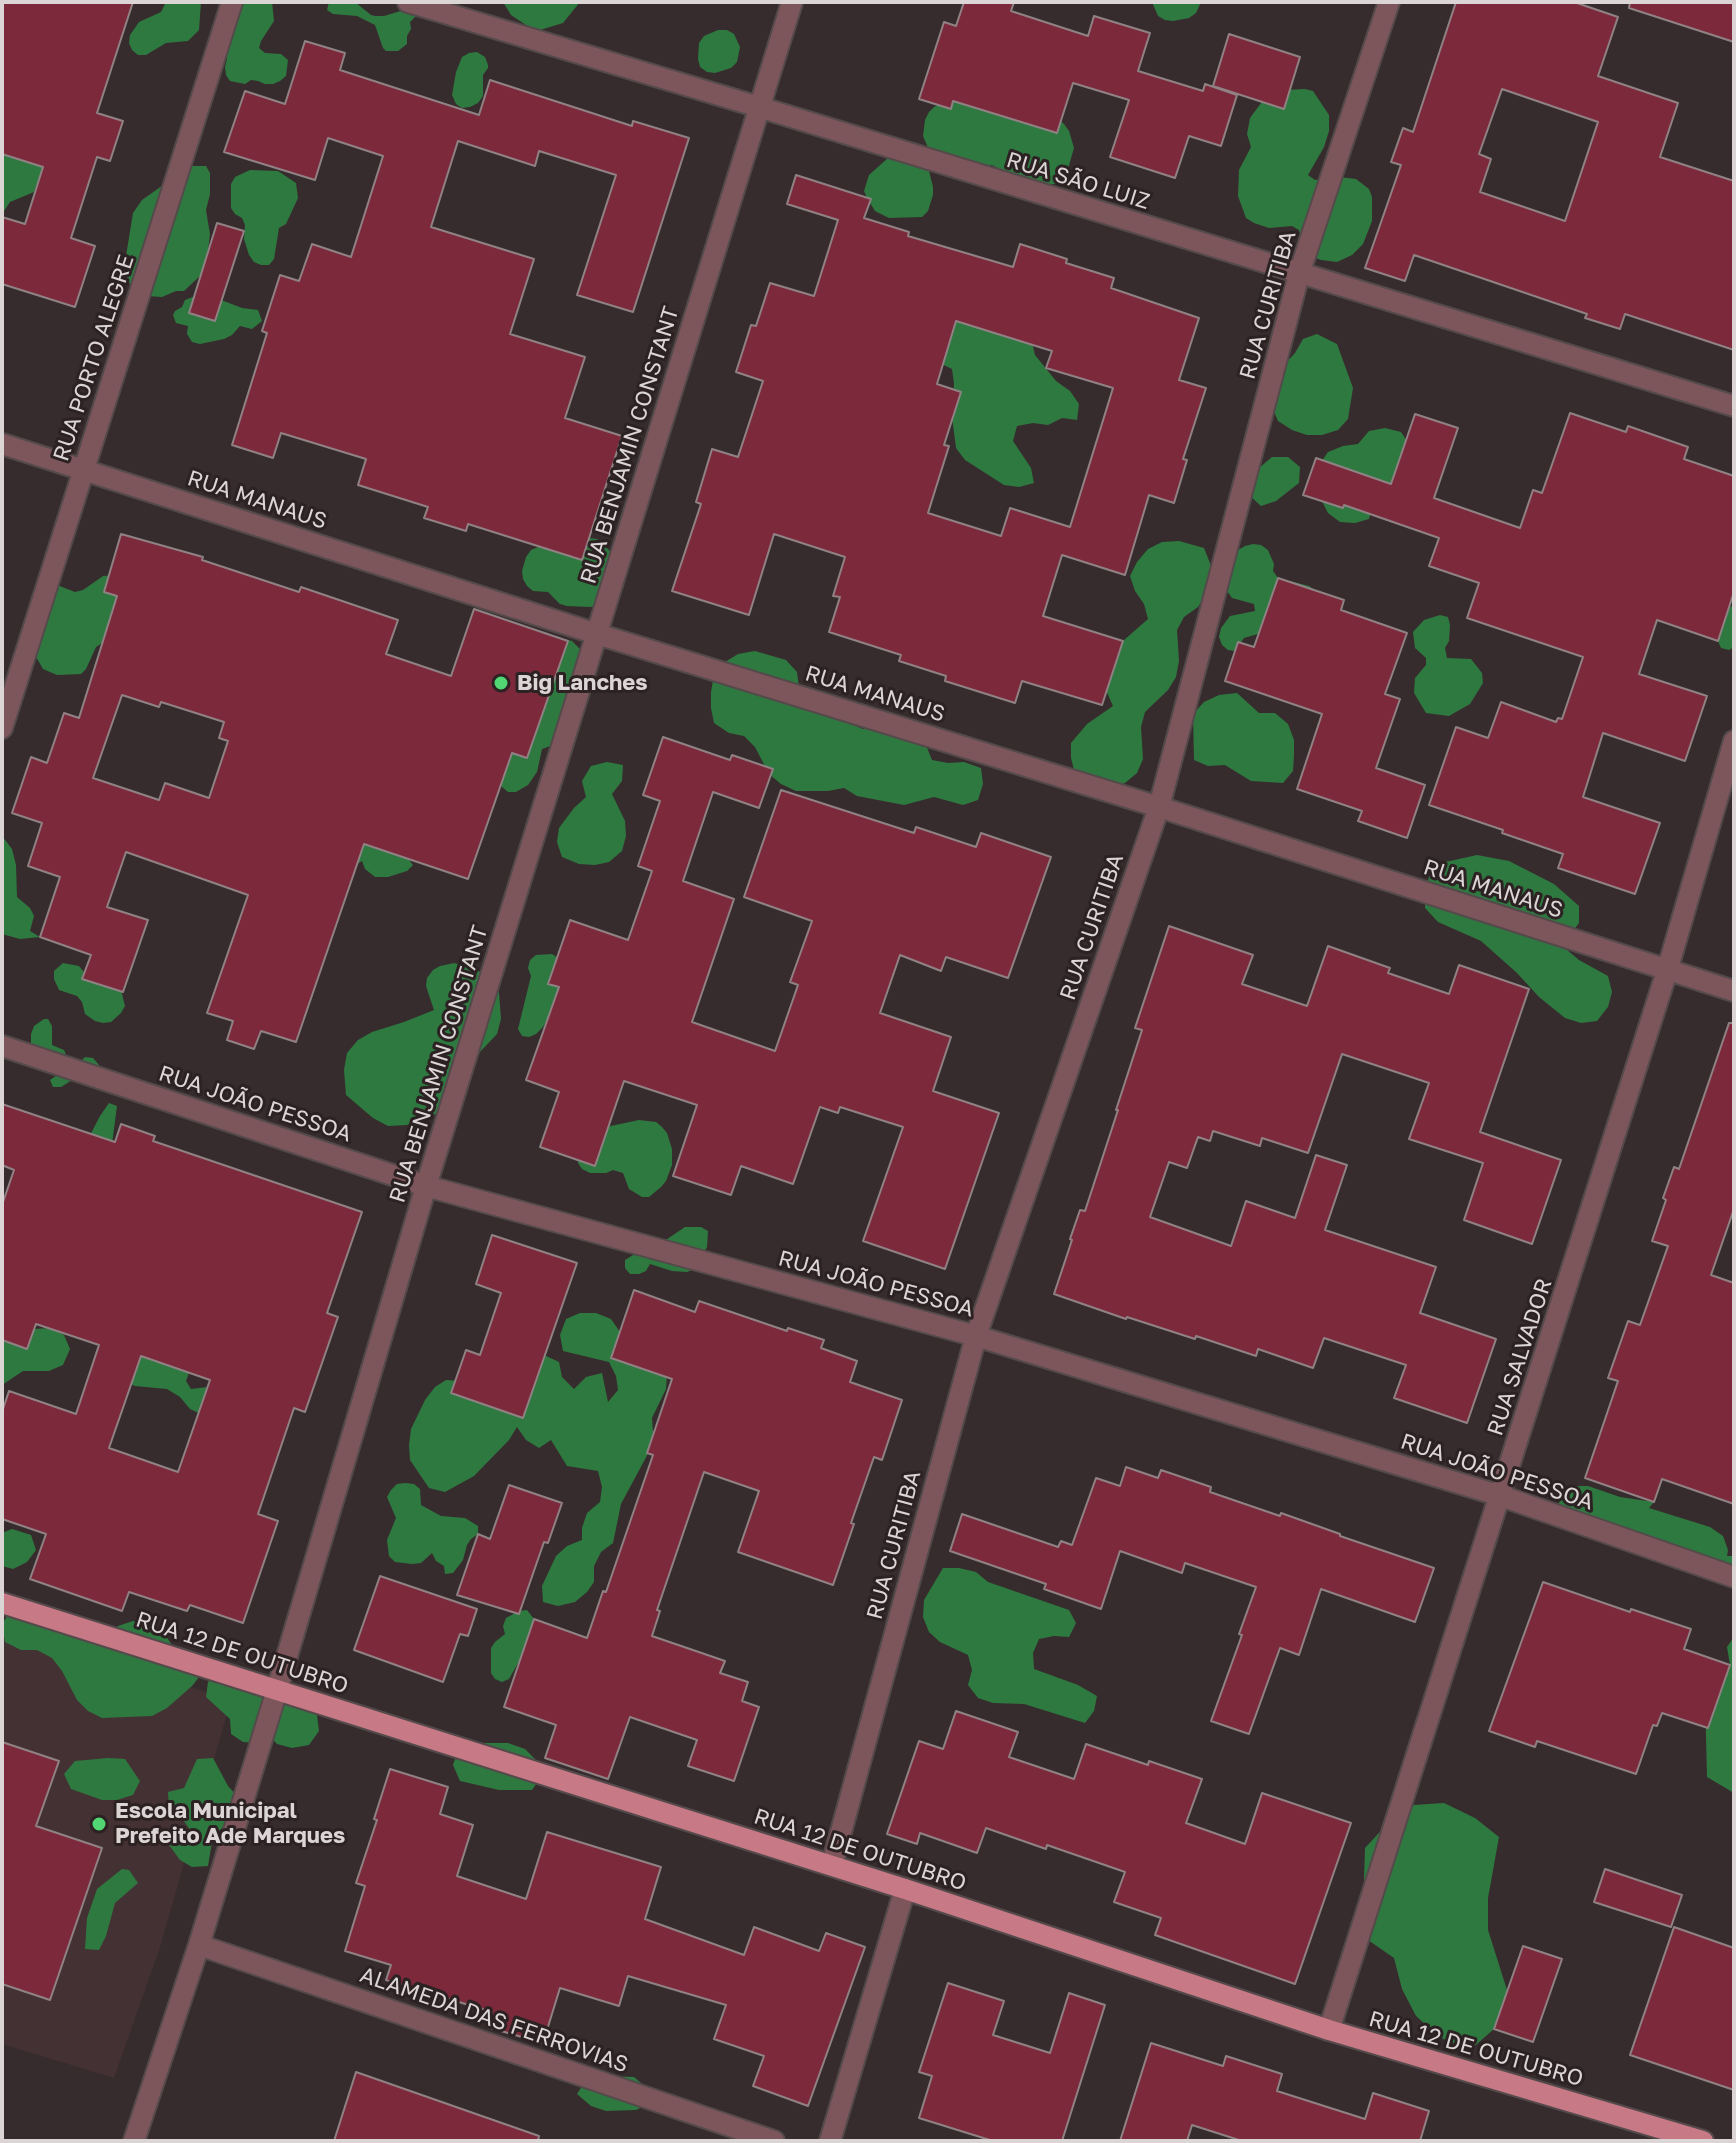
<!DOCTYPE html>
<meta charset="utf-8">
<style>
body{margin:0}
#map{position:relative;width:1736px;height:2143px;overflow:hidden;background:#372c2d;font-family:"Golos Text",sans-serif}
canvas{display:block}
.frame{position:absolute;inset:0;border:4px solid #dcd5d5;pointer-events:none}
</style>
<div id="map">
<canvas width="1736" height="2143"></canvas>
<div class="frame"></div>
</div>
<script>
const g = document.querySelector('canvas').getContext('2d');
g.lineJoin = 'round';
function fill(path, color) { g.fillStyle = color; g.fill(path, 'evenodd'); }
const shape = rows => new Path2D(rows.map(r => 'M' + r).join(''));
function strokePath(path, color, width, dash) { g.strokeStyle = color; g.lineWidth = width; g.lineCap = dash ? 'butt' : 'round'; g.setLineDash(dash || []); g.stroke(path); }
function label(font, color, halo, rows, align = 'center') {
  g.font = font + ' "Golos Text",sans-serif'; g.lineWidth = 6; g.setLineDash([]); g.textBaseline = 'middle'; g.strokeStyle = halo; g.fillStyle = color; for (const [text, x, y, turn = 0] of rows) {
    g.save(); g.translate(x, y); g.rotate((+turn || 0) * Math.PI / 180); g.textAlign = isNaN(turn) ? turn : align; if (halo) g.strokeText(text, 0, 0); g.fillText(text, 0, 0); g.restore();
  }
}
const built = shape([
 [2,1628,231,1700,160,1947,114,2078,2,2044]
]);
const forest = shape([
 [166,2,201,2,199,30,188,41,166,43,146,55,138,55,132,50,129,43,130,35,139,22,161,12],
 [228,2,272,2,274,21,261,41,259,48,265,53,281,54,288,60,286,76,280,81,273,84,265,84,258,81,251,80,245,84,230,81,226,75,225,67,227,59,225,51],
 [329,2,355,2,371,15,375,16,384,16,404,10,408,11,416,16,410,22,411,29,407,36,407,44,398,51,386,51,383,48,375,25,357,16,333,14,327,10],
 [503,2,580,2,563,23,540,30,532,29,511,15],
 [1152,2,1201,2,1196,13,1189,18,1173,21,1165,20,1158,16],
 [718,30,727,30,734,34,740,47,737,62,731,68,715,73,707,72,700,67,698,59,699,43,704,36],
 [477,52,485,57,488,65,488,68,483,75,483,96,478,103,470,107,462,108,456,104,452,95,456,72,462,57,469,53],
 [1305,89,1313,91,1329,115,1329,131,1324,147,1308,175,1315,180,1339,177,1356,179,1369,189,1372,197,1372,221,1363,244,1352,255,1337,262,1321,260,1314,257,1303,246,1299,230,1292,226,1269,228,1254,223,1246,218,1238,196,1239,170,1251,147,1247,134,1250,118,1264,99,1286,90],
 [949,100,1057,118,1064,124,1069,131,1074,148,1065,179,1059,184,1043,184,1012,176,992,165,961,170,932,157,923,136,925,120,929,112,934,107],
 [2,146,35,153,43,167,34,192,10,202,2,214],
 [896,157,924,165,929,171,933,187,933,195,928,211,922,217,889,218,875,211,867,198,864,191,869,175,888,158],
 [190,166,206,166,210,173,210,194,206,210,210,234,207,259,201,275,184,291,176,291,162,297,146,296,133,289,125,276,124,268,133,213,142,200],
 [250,170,278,171,296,183,298,198,286,224,279,228,274,259,269,265,261,265,254,262,249,255,244,239,245,225,242,218,235,214,231,208,231,184,235,177],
 [203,293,242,308,258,310,262,321,252,329,240,326,232,335,224,339,200,344,192,342,187,334,188,326,176,323,173,315,175,311,182,307,185,300],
 [936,317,1031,338,1035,355,1056,381,1070,391,1079,404,1077,420,1062,418,1048,425,1033,423,1017,426,1013,441,1031,468,1034,483,1019,487,1004,485,965,460,956,448,952,417,954,384,952,369,923,355],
 [1317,334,1337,344,1353,388,1348,419,1338,430,1322,435,1307,435,1292,430,1278,421,1272,407,1274,376,1295,353,1303,339],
 [1385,428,1401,432,1411,447,1403,475,1373,503,1369,519,1355,523,1340,522,1328,513,1321,499,1319,465,1328,452,1343,446,1358,444,1369,431],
 [1272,457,1288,457,1300,467,1299,483,1276,501,1261,506,1250,496,1249,481,1259,468],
 [580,537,597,539,614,555,598,604,591,607,567,606,560,604,548,592,533,591,527,586,523,579,522,571,526,557,531,550,538,547],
 [1179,541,1204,548,1210,563,1211,579,1207,594,1198,607,1184,617,1177,630,1179,661,1176,677,1168,690,1145,712,1141,727,1143,759,1137,773,1125,783,1097,794,1075,774,1071,758,1071,743,1087,724,1113,706,1101,679,1109,649,1123,641,1148,619,1144,604,1135,591,1130,576,1137,562,1148,549,1162,542],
 [1253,544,1261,545,1268,550,1274,564,1273,571,1278,578,1309,586,1316,591,1325,605,1266,635,1258,634,1244,638,1235,651,1228,650,1222,645,1219,637,1221,628,1230,616,1255,611,1254,604,1232,598,1222,584,1231,554,1245,546],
 [120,575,117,643,102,643,96,647,86,669,81,674,57,675,43,669,35,655,52,583,75,592,83,590,103,576],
 [1734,605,1734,647,1729,650,1721,648,1718,641,1727,609],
 [1440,615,1448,617,1450,625,1449,641,1445,648,1447,658,1471,659,1482,673,1483,683,1470,704,1449,716,1426,713,1414,693,1415,678,1426,665,1426,658,1415,648,1413,632,1424,620],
 [563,639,572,641,581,650,590,672,589,697,583,712,556,744,542,749,537,772,528,785,516,792,508,792,502,787,494,774],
 [755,651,786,660,797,672,799,688,839,710,848,723,863,729,894,726,926,745,932,760,948,763,964,762,981,768,983,784,978,800,963,805,934,797,904,805,857,796,844,788,828,791,796,791,781,784,769,774,755,747,744,736,729,733,714,723,711,708,711,692,714,675,725,662,738,654],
 [1237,693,1259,713,1275,713,1288,724,1294,740,1294,755,1293,771,1283,783,1251,781,1225,765,1208,766,1194,760,1193,714,1204,702,1219,695],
 [607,762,623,765,622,781,612,794,625,821,626,836,622,851,609,862,595,865,579,864,562,857,557,842,559,828,574,808,586,797,582,781,591,766],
 [2,836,12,849,16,865,17,897,30,908,34,916,30,931,40,937,20,939,2,934],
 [358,837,373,848,380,845,403,852,413,865,407,871,388,877,375,877,365,869,362,861,352,867],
 [1477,855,1509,861,1554,884,1579,906,1579,923,1570,935,1567,950,1579,960,1608,976,1612,992,1608,1007,1597,1021,1581,1023,1565,1018,1539,997,1517,973,1481,941,1438,922,1425,908,1425,892,1429,877,1441,863],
 [552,954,558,958,563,973,555,1005,543,1027,536,1034,529,1037,522,1036,518,1029,531,976,528,968,530,960,536,955],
 [63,963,79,966,87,976,121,990,125,1006,121,1013,111,1022,103,1023,95,1021,85,1014,82,1002,77,996,59,990,54,979,54,971],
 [454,963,476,969,489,979,499,993,501,1019,497,1034,480,1052,466,1084,446,1109,423,1120,407,1125,388,1126,373,1118,346,1095,344,1070,347,1053,358,1040,372,1032,404,1022,434,1010,426,986,427,978,433,970,440,966],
 [44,1019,48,1019,52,1026,52,1045,64,1050,67,1057,79,1063,85,1057,93,1058,99,1065,99,1068,74,1079,61,1087,53,1087,50,1080,60,1073,53,1055,48,1049,41,1051,31,1047,31,1034,34,1026],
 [109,1103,117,1106,112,1144,85,1145,100,1116],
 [639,1120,656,1122,662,1127,667,1133,672,1149,672,1165,666,1181,661,1187,649,1197,642,1197,629,1189,623,1173,613,1170,606,1173,590,1173,582,1169,578,1163,578,1155,597,1129],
 [685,1227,701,1227,708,1231,707,1247,694,1269,687,1272,672,1271,650,1264,646,1271,639,1274,630,1274,625,1268,625,1260,633,1255,649,1256,651,1250],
 [580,1313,596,1313,611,1319,620,1332,667,1373,666,1389,652,1418,653,1432,651,1448,621,1504,613,1543,601,1552,594,1566,594,1582,587,1592,575,1602,558,1606,543,1602,542,1586,556,1556,567,1546,582,1540,582,1528,587,1513,600,1502,602,1487,598,1471,567,1466,551,1440,539,1448,526,1440,517,1427,509,1440,474,1476,445,1492,429,1488,410,1460,409,1445,411,1429,425,1400,435,1387,446,1380,479,1382,544,1355,559,1362,562,1377,574,1389,586,1377,602,1373,608,1402,618,1390,616,1376,609,1362,563,1351,560,1335,566,1319],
 [50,1328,64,1335,70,1349,63,1365,49,1371,23,1371,2,1385,2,1341,7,1343,21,1339,34,1329],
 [120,1336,191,1367,186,1381,191,1389,208,1387,203,1415,190,1409,180,1397,167,1389,135,1386,120,1379],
 [405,1483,414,1484,420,1489,421,1505,441,1516,465,1518,478,1526,478,1534,471,1539,467,1545,463,1560,453,1573,445,1574,444,1566,436,1561,432,1553,421,1563,412,1564,395,1562,389,1556,387,1540,396,1518,387,1497,391,1490,397,1484],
 [1573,1486,1588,1486,1620,1497,1654,1502,1649,1508,1710,1527,1723,1536,1728,1550,1727,1556,1734,1556,1734,1573,1726,1562,1725,1566,1711,1573,1678,1570,1628,1551,1556,1512,1561,1497],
 [12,1529,31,1535,36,1550,27,1562,13,1569,2,1566,2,1533],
 [943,1568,959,1568,976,1572,988,1582,1069,1610,1076,1623,1069,1637,1054,1636,1039,1639,1033,1653,1034,1669,1078,1685,1097,1696,1094,1711,1085,1723,1024,1704,993,1703,978,1698,968,1685,972,1670,968,1655,940,1642,929,1632,923,1617,924,1600],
 [39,1607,54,1608,66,1618,105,1636,118,1626,133,1621,149,1624,163,1632,172,1645,177,1659,203,1672,192,1686,167,1708,152,1716,102,1718,88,1711,77,1700,62,1671,52,1658,37,1650,21,1650,5,1642,2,1624,9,1613],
 [527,1610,534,1619,534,1635,509,1679,502,1682,495,1679,491,1673,491,1648,495,1642,505,1634,503,1626,506,1618,519,1611],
 [1734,1637,1734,1793,1707,1777,1705,1697,1730,1665,1727,1647],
 [222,1671,261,1676,277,1675,317,1715,319,1731,309,1745,292,1748,277,1744,266,1732,259,1743,243,1742,231,1734,230,1719,206,1697,208,1682],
 [472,1743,508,1743,525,1749,537,1761,541,1777,532,1790,499,1790,460,1781,453,1765,458,1750],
 [108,1758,125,1759,140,1781,133,1795,117,1800,102,1800,71,1789,64,1774,75,1761],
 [213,1758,228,1786,239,1798,238,1814,213,1836,208,1866,192,1867,180,1860,169,1845,190,1830,182,1818,169,1807,168,1792,184,1788,197,1759],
 [1444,1803,1475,1818,1499,1837,1488,1898,1488,1930,1507,1990,1506,2022,1494,2029,1470,2050,1439,2037,1416,2016,1402,1989,1394,1958,1368,1940,1364,1879,1365,1848,1389,1822,1414,1805],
 [122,1869,129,1870,138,1883,115,1903,106,1936,99,1950,85,1949,87,1918,97,1889],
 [602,2076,634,2077,647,2088,650,2103,636,2110,606,2111,591,2106,577,2094,586,2080]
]);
const building = shape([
 [2,2,133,2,97,113,123,121,110,161,97,157,71,238,95,246,75,307,2,284,2,217,25,224,43,167,2,154,2,2],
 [964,2,1014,2,1011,11,1088,36,1094,16,1150,33,1138,71,1203,91,1205,84,1237,95,1221,146,1189,136,1175,178,1110,157,1129,100,1073,83,1057,133,953,101,951,109,919,99,944,22,956,26,964,2],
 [1456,2,1574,2,1618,17,1598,76,1678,103,1660,157,1734,181,1734,350,1625,314,1620,329,1585,318,1587,314,1414,255,1405,281,1365,268,1401,165,1391,162,1403,128,1413,132,1456,2],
 [1502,89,1598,122,1565,221,1480,192,1491,159,1479,154,1502,89],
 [1630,2,1734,2,1734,42,1629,8,1630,2],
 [1229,34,1300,57,1284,109,1213,86,1229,34],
 [305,41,345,53,340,70,479,115,490,80,632,126,633,121,689,138,633,312,577,295,616,175,539,151,535,166,458,141,431,227,534,259,510,334,585,357,565,418,622,436,582,560,468,524,466,531,424,518,428,507,358,485,366,459,281,433,273,458,232,445,267,333,262,331,280,275,299,281,312,244,351,257,383,156,328,138,315,180,224,152,245,91,285,104,305,41],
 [796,175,871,199,864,218,909,232,908,236,1013,267,1020,244,1067,259,1066,263,1114,278,1111,288,1199,318,1179,380,1206,388,1183,459,1187,460,1174,503,1149,495,1125,575,1062,555,1043,616,1123,641,1102,705,1022,681,1015,703,945,681,946,676,899,661,901,655,829,632,840,597,833,596,845,557,774,534,749,615,672,591,701,504,696,502,712,449,738,457,763,381,736,372,751,325,756,326,770,283,814,296,838,220,787,204,796,175],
 [956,321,1052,351,1046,368,1113,388,1070,527,1010,508,1001,536,928,513,949,446,944,445,961,392,937,384,956,321],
 [217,223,244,231,215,321,189,313,217,223],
 [1570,413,1626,432,1628,426,1688,447,1684,459,1734,476,1734,592,1718,641,1657,620,1639,674,1707,696,1685,761,1603,733,1583,797,1660,823,1635,894,1558,868,1563,854,1502,833,1503,830,1429,805,1456,727,1488,738,1501,702,1556,722,1558,718,1562,719,1583,657,1467,618,1479,583,1429,566,1439,538,1344,505,1343,508,1303,495,1316,458,1391,484,1415,414,1458,428,1434,498,1520,528,1533,490,1542,493,1570,413],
 [121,534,203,557,202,560,299,592,301,587,398,620,386,654,451,676,474,609,568,641,527,758,512,753,468,879,364,844,296,1042,261,1031,254,1049,227,1040,233,1021,207,1013,248,895,126,852,107,907,148,920,123,992,82,979,91,955,40,937,60,877,28,866,42,823,12,813,31,757,47,763,64,713,79,718,117,596,104,592,121,534],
 [122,695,159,707,161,702,224,722,219,738,228,741,209,798,165,783,159,800,93,778,122,695],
 [1278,578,1344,600,1341,610,1407,633,1385,694,1400,699,1376,768,1425,785,1407,838,1358,821,1362,811,1297,789,1322,714,1225,681,1238,642,1254,647,1278,578],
 [663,737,730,760,732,755,773,769,759,808,713,792,683,881,734,899,692,1022,775,1051,798,985,790,982,812,921,744,897,781,790,914,833,916,827,976,847,981,833,1051,857,1008,978,946,957,941,971,900,955,880,1013,951,1037,933,1091,999,1113,945,1269,863,1241,903,1127,840,1107,838,1113,820,1107,793,1184,741,1166,731,1195,673,1176,697,1105,624,1081,595,1166,540,1147,559,1092,526,1080,559,987,548,984,570,920,628,940,652,871,638,866,660,801,643,795,663,737],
 [1169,926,1253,955,1242,984,1307,1006,1328,946,1390,968,1388,973,1449,994,1459,965,1529,989,1480,1132,1561,1160,1532,1244,1464,1220,1483,1163,1409,1139,1429,1083,1342,1054,1308,1153,1262,1138,1260,1146,1213,1131,1210,1141,1198,1137,1187,1168,1169,1162,1150,1217,1231,1246,1246,1201,1295,1218,1316,1155,1347,1165,1325,1230,1436,1267,1420,1313,1496,1339,1467,1423,1394,1398,1406,1365,1324,1338,1313,1368,1258,1349,1256,1356,1196,1336,1195,1339,1127,1317,1126,1319,1054,1294,1072,1240,1070,1239,1080,1210,1085,1211,1118,1110,1116,1110,1142,1030,1135,1028,1169,926],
 [1729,1023,1734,1023,1734,1209,1711,1275,1734,1283,1734,1504,1662,1479,1654,1502,1585,1478,1618,1381,1608,1378,1628,1321,1640,1325,1668,1246,1652,1241,1666,1200,1663,1198,1674,1167,1679,1169,1729,1023],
 [2,1104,115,1142,121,1124,155,1136,153,1141,362,1212,327,1313,338,1317,305,1412,294,1408,258,1514,278,1521,243,1623,190,1605,187,1611,129,1592,122,1611,30,1579,46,1534,2,1519,2,1412,9,1391,76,1414,99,1345,36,1324,27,1349,2,1340,2,1205,14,1170,2,1165,2,1104],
 [141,1356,210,1380,178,1472,109,1448,141,1356],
 [492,1235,577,1263,523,1418,451,1393,466,1350,480,1355,501,1293,476,1284,492,1235],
 [634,1290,695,1312,699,1301,787,1331,788,1328,824,1340,821,1348,857,1361,850,1382,902,1400,882,1460,874,1457,851,1523,854,1524,833,1585,738,1552,759,1491,704,1472,657,1610,660,1611,652,1636,725,1661,720,1673,748,1682,742,1701,759,1707,734,1781,688,1766,697,1740,630,1717,608,1779,545,1758,556,1725,504,1707,534,1619,587,1638,603,1591,606,1592,653,1455,647,1453,672,1379,611,1358,634,1290],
 [1126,1467,1158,1478,1161,1470,1211,1487,1210,1492,1280,1516,1281,1513,1340,1534,1340,1536,1434,1568,1415,1622,1321,1589,1299,1655,1280,1648,1249,1734,1211,1721,1242,1635,1239,1634,1256,1587,1185,1563,1182,1573,1120,1551,1101,1609,1044,1589,1046,1584,950,1551,962,1514,1058,1547,1061,1541,1072,1545,1096,1478,1120,1486,1126,1467],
 [509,1485,562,1503,548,1543,544,1542,519,1614,457,1595,478,1534,490,1539,509,1485],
 [380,1576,477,1609,468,1636,460,1634,443,1682,354,1650,380,1576],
 [1543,1582,1630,1612,1631,1609,1691,1629,1684,1649,1730,1665,1708,1728,1662,1713,1657,1726,1653,1725,1636,1774,1537,1741,1535,1747,1489,1731,1543,1582],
 [956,1711,1018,1732,1009,1757,1074,1779,1086,1744,1148,1765,1149,1761,1202,1779,1186,1823,1245,1844,1262,1793,1351,1823,1295,1984,1155,1935,1161,1918,1114,1902,1125,1872,1047,1845,1046,1849,986,1828,977,1853,920,1833,917,1844,887,1834,919,1741,943,1749,956,1711],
 [2,1742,59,1761,36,1826,102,1848,50,2000,2,1984,2,1742],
 [390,1769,448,1787,440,1814,473,1825,457,1876,526,1899,547,1832,661,1867,645,1919,744,1955,754,1927,819,1951,826,1933,865,1947,808,2106,753,2086,764,2056,714,2039,726,2005,628,1976,619,2006,560,1988,543,2043,487,2027,492,2012,386,1980,391,1965,345,1951,365,1886,356,1883,377,1820,374,1819,390,1769],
 [1605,1869,1682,1895,1671,1927,1594,1902,1605,1869],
 [1674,1927,1734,1948,1734,2090,1630,2055,1674,1927],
 [1523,1946,1562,1959,1533,2042,1494,2029,1523,1946],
 [948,1983,1004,2001,993,2035,1050,2053,1069,1993,1105,2005,1062,2141,993,2141,919,2118,932,2076,919,2072,948,1983],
 [1151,2043,1223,2066,1226,2056,1282,2074,1277,2091,1365,2119,1373,2093,1429,2111,1420,2141,1242,2141,1192,2125,1187,2141,1120,2141,1151,2043],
 [356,2072,539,2136,538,2141,334,2141,356,2072]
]);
const minor = shape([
 [408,2,759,107,1734,406],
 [2,444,597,634,1159,807,1734,991],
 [2,728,232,2],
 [2,1046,426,1186,976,1336,1501,1496,1734,1577],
 [832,1865,976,1336,1159,807,1299,274,1389,2],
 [199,1945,774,2141],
 [1329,2030,1667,971,1734,741],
 [134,2141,199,1945,277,1690,426,1186,792,2],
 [830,2141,905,1889]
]);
const major = shape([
 [2,1603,905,1889,1329,2030,1703,2141]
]);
const markers = [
 [501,683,8,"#52d673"],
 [99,1824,8,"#52d673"]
];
const streetNames = [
 ["RUA SÃO LUIZ",1078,181,17],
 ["RUA CURITIBA",1268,305,-74],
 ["RUA PORTO ALEGRE",94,358,-72],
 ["RUA BENJAMIN CONSTANT",630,445,-73],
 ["RUA MANAUS",257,500,18],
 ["RUA MANAUS",875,694,17],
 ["RUA MANAUS",1493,889,18],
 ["RUA CURITIBA",1092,927,-71],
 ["RUA BENJAMIN CONSTANT",439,1064,-73],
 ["RUA JOÃO PESSOA",255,1104,18],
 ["RUA JOÃO PESSOA",876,1284,15],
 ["RUA SALVADOR",1520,1357,-72],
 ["RUA JOÃO PESSOA",1497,1472,18],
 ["RUA CURITIBA",894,1545,-75],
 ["RUA 12 DE OUTUBRO",242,1653,18],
 ["RUA 12 DE OUTUBRO",860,1850,18],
 ["ALAMEDA DAS FERROVIAS",494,2020,19],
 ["RUA 12 DE OUTUBRO",1476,2049,16]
];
const poiNames = [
 ["Big Lanches",517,683],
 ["Escola Municipal",115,1811],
 ["Prefeito Ade Marques",115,1836]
];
fill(built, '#443133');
fill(forest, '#2e7940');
fill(building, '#7c2a3b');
strokePath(building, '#908284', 2);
strokePath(minor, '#554a4b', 24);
strokePath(major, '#554a4b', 24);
strokePath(minor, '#7c565b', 20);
strokePath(major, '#c77985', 20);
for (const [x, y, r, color] of markers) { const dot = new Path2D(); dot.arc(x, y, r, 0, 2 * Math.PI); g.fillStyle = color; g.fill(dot); strokePath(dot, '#2d2223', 3); }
label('22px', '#dcd5d5', '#2d2223', streetNames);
label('bold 22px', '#dcd5d5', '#2d2223', poiNames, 'left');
</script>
